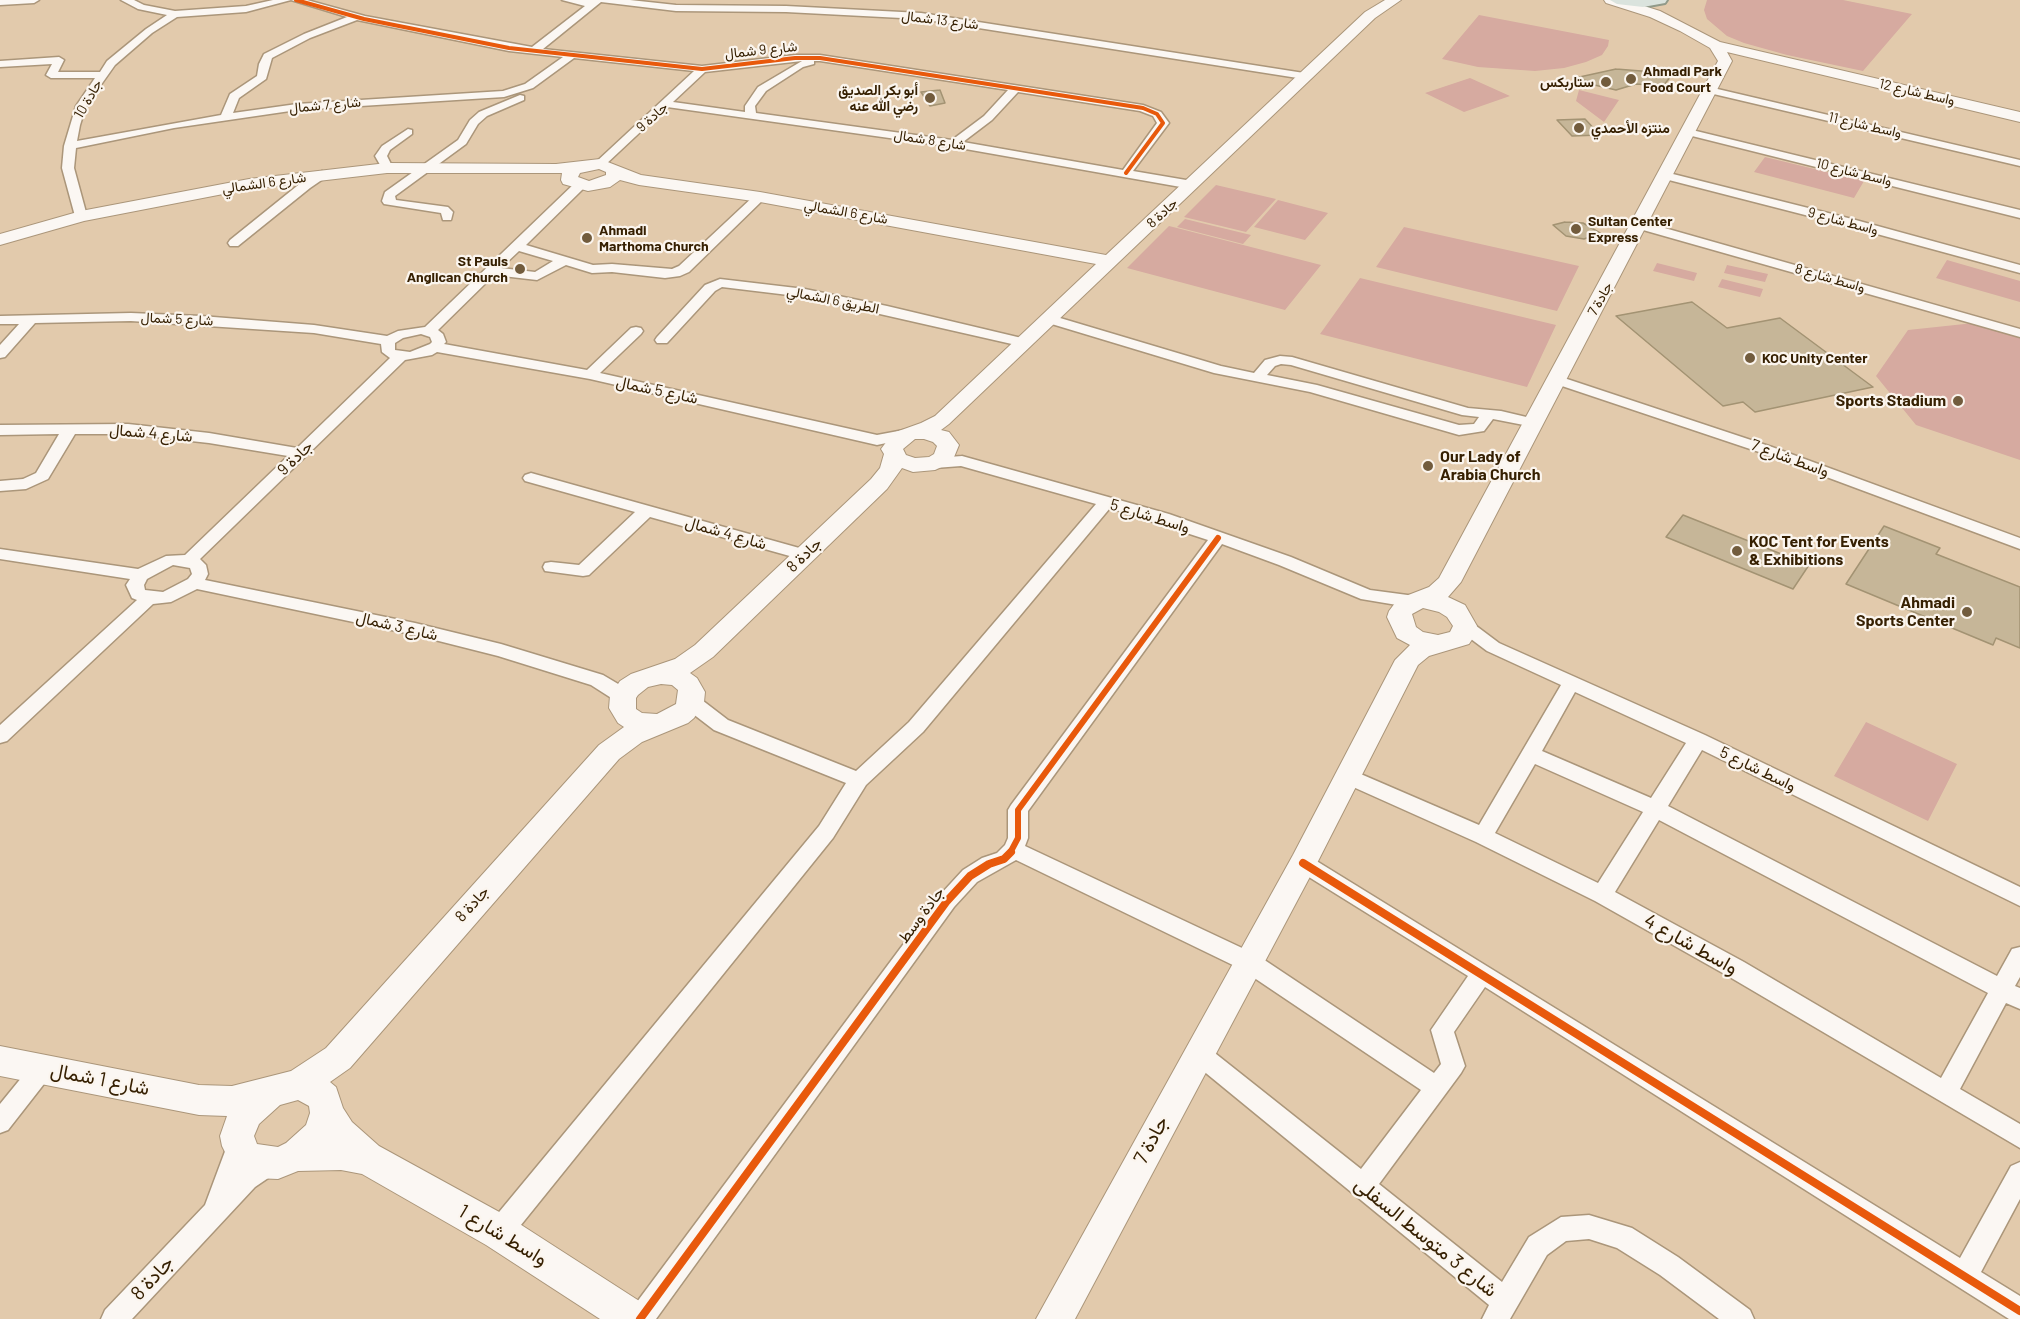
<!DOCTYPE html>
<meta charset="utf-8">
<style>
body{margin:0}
canvas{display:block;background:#e2caac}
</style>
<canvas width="2020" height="1319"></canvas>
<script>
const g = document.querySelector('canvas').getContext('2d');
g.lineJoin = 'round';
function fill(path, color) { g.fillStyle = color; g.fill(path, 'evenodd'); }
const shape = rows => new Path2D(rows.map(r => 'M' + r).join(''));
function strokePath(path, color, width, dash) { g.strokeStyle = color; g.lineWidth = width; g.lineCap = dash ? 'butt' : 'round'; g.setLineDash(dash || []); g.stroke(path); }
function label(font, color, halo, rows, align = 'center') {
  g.font = font + ' Barlow,Vazirmatn,sans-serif'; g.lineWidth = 4.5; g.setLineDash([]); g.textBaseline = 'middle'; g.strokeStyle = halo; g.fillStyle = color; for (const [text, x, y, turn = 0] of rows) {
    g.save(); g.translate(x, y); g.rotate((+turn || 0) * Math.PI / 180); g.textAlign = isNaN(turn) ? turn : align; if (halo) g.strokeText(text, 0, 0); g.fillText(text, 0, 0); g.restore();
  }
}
const green = shape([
 [1707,0,1843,0,1912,14,1863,71,1787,55,1744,43,1727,36,1707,19,1704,10],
 [1479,15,1609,40,1608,46,1602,55,1586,62,1564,68,1535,71,1478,67,1442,59],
 [1470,78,1510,96,1464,112,1425,93],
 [1579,90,1619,100,1604,122,1576,101],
 [1765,157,1864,181,1854,198,1754,172],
 [1216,185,1276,199,1246,232,1184,217],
 [1278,200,1328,213,1305,240,1254,227],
 [1185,219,1251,235,1243,244,1177,227],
 [1169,226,1177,228,1321,265,1285,310,1127,268],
 [1404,227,1579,266,1557,311,1376,267],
 [1947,260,2020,281,2020,302,1936,278],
 [1657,263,1697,273,1694,281,1653,271],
 [1727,265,1768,274,1765,282,1724,273],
 [1360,278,1556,325,1527,387,1320,334],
 [1722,279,1763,289,1760,297,1718,287],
 [1974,323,2020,338,2020,460,1916,425,1876,376,1908,330],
 [1866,722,1957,764,1928,821,1834,776]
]);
const building = shape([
 [1616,69,1654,72,1672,75,1663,86,1636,84,1616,90,1590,84,1592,82,1575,78,1616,69],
 [940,90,945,103,930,106,921,92,940,90],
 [1585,119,1600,135,1572,136,1557,120,1585,119],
 [1565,222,1583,223,1600,233,1584,239,1566,236,1553,225,1565,222],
 [1692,302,1727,328,1780,318,1873,387,1755,412,1743,402,1723,406,1616,316,1692,302],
 [1683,515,1809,565,1793,589,1666,537,1683,515],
 [1884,526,1940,548,1936,554,2020,587,2020,648,1996,638,1993,645,1846,584,1884,526]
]);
const street = shape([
 [0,0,39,0,34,3,0,5,0,0],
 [121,0,134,0,144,5,175,11,246,6,273,0,291,0,246,12,177,17,152,33,115,65,86,106,80,125,77,141,221,115,230,94,257,76,259,64,264,54,304,34,347,17,291,0,307,0,365,16,532,47,585,6,562,0,630,0,676,5,786,6,921,13,1304,73,1309,76,1304,79,921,19,786,12,676,11,601,2,543,49,702,66,795,55,820,55,1143,105,1161,112,1169,123,1133,171,1192,181,1198,185,1192,189,954,147,667,107,604,166,600,167,596,166,596,162,694,71,574,58,533,88,504,97,297,110,174,128,76,148,74,168,87,216,81,220,75,216,62,168,64,146,76,106,95,78,51,78,46,75,52,64,0,67,0,61,59,57,64,60,58,72,100,72,107,61,146,29,167,15,138,9,121,0],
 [357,20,509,51,563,57,525,84,503,91,297,104,233,113,239,98,266,79,272,58,310,38,357,20],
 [802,61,758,87,745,106,745,112,673,102,705,72,802,61],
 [814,61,820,61,1008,90,984,116,952,140,756,113,755,106,766,91,803,67,814,64,814,61],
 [1018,92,1140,111,1153,116,1157,123,1123,170,963,142,992,120,1018,92],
 [1709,87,2020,160,2020,166,1705,92,1704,90,1709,87],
 [520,95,524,96,524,100,487,116,478,124,466,144,395,196,396,200,448,207,453,212,451,220,443,220,441,213,384,204,382,201,385,192,458,140,470,120,479,112,520,95],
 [408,129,412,130,412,134,390,150,387,156,393,168,387,171,383,170,375,156,382,146,408,129],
 [1688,129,2020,210,2020,218,1684,134,1682,132,1688,129],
 [322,171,328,175,326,177,310,188,238,246,230,246,228,243,230,240,302,182,322,171],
 [1665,172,1852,219,2020,265,2020,273,1844,225,1661,178,1659,176,1665,172],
 [580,181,586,185,584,188,526,245,593,265,612,264,672,269,679,266,756,194,764,194,766,197,689,272,680,276,665,278,612,272,592,273,566,265,537,280,494,275,438,330,443,334,446,342,444,344,587,370,631,328,636,327,641,328,643,331,641,334,600,373,877,435,909,429,914,431,917,434,914,437,877,445,590,379,437,352,432,355,405,360,200,559,206,565,208,574,205,580,415,623,501,644,603,675,630,691,632,696,630,701,623,703,616,701,591,685,498,656,415,635,197,589,171,602,153,604,7,741,0,743,0,725,137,600,132,598,126,585,130,579,0,559,0,549,138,569,166,556,185,555,288,456,209,443,128,434,75,434,48,479,26,489,0,491,0,481,23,479,36,473,59,434,0,435,0,425,128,424,209,433,297,448,390,358,382,352,381,344,314,333,131,321,35,323,5,357,0,358,0,345,19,324,0,324,0,316,131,313,201,316,314,325,387,336,398,331,425,327,576,182,580,181],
 [519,251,553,261,535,272,501,268,519,251],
 [421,334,430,337,432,342,430,344,410,352,395,350,395,343,403,338,421,334],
 [173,565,190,568,192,574,188,579,163,592,145,590,144,585,147,579,173,565],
 [1640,221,2020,329,2020,337,1636,228,1634,225,1636,222,1640,221],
 [720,279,805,289,887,306,1030,340,1032,343,1025,347,805,297,722,287,715,291,667,343,657,343,655,340,657,337,705,285,720,279],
 [1050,315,1221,366,1254,373,1265,360,1280,356,1292,357,1468,408,1501,411,1539,420,1541,423,1534,427,1493,419,1484,431,1459,435,1310,392,1214,373,1045,322,1043,319,1050,315],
 [1281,364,1291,365,1462,415,1479,417,1474,424,1459,425,1317,385,1267,375,1275,366,1281,364],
 [1558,376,1772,447,2020,538,2020,549,1762,453,1553,383,1551,380,1558,376],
 [962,456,1169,514,1291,557,1370,590,1415,596,1421,598,1424,602,1421,606,1415,608,1361,599,1279,565,1222,544,1028,811,1028,838,1025,846,1257,955,1434,1073,1441,1064,1431,1030,1468,976,1296,869,1293,863,1296,857,1303,855,1310,857,1960,1258,2011,1166,2020,1162,2020,1199,1981,1272,2020,1296,2020,1319,2009,1319,1485,987,1454,1032,1465,1066,1461,1073,1379,1184,1502,1282,1529,1237,1561,1217,1589,1215,1632,1228,1678,1257,1750,1310,1754,1319,1719,1319,1660,1275,1617,1248,1589,1239,1566,1241,1547,1255,1510,1319,1482,1319,1489,1305,1190,1060,1186,1053,1190,1046,1198,1043,1206,1046,1361,1169,1421,1090,1241,969,1016,860,977,882,954,907,656,1319,627,1319,631,1310,940,895,963,870,982,858,997,853,1005,845,1008,838,1008,810,1011,805,1208,540,1110,508,923,732,866,785,833,838,508,1241,499,1244,490,1241,486,1232,490,1223,819,826,846,783,714,730,684,707,682,702,684,697,691,695,698,697,728,720,856,771,909,722,1096,504,961,466,935,468,927,463,935,458,962,456],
 [531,473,810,551,812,555,810,559,804,560,650,517,589,575,583,576,545,571,543,567,545,563,551,562,579,565,635,512,525,481,523,478,525,475,531,473],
 [1465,620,1471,622,1499,643,1705,735,2020,887,2020,906,1702,750,1668,806,1997,976,2012,949,2020,947,2020,977,2015,986,2020,988,2020,1009,2006,1003,1960,1089,2020,1124,2020,1148,1728,976,1595,901,1476,842,1342,782,1339,777,1342,772,1349,770,1356,772,1479,825,1561,685,1487,651,1459,630,1456,626,1459,622,1465,620],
 [1575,692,1686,743,1651,798,1542,751,1575,692],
 [1535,764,1643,812,1598,883,1495,833,1535,764],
 [1659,820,1988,993,1941,1078,1744,962,1615,892,1659,820],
 [43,1058,51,1061,55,1068,51,1075,8,1130,0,1133,0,1104,35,1061,43,1058],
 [239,1135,248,1138,251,1146,244,1166,268,1152,277,1156,280,1164,277,1172,255,1187,132,1319,101,1319,105,1310,205,1205,230,1138,239,1135]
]);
const secondary = shape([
 [1385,0,1401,0,1375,18,949,424,941,430,949,432,959,445,952,462,935,470,913,472,902,468,887,489,713,657,690,673,697,678,705,692,704,702,694,718,688,723,642,742,619,759,350,1068,330,1082,336,1087,343,1108,352,1122,379,1146,512,1219,647,1306,653,1319,600,1319,486,1245,362,1174,341,1170,298,1171,278,1179,255,1178,243,1174,233,1168,222,1146,220,1136,227,1116,199,1115,0,1076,0,1046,199,1085,232,1086,291,1071,326,1048,599,745,624,727,618,723,609,708,610,696,620,681,631,674,675,659,695,645,871,479,880,468,884,454,881,449,893,433,921,423,935,416,1096,264,760,202,639,185,620,180,610,187,588,191,563,184,561,180,562,173,387,173,249,189,84,221,0,245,0,234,81,211,249,179,387,163,556,164,600,159,641,175,760,192,1106,255,1365,12,1385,0],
 [599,169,606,172,606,175,589,181,578,177,580,173,599,169],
 [915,439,924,439,933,442,937,446,934,454,929,457,915,458,906,455,903,449,915,439],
 [661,684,672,685,678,690,676,704,657,714,642,713,636,709,636,698,638,695,648,687,661,684],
 [298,1100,309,1106,310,1113,306,1125,286,1143,278,1147,257,1144,254,1136,259,1124,280,1105,298,1100],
 [1604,0,1625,0,1660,11,1720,42,2020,112,2020,122,1727,52,1732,61,1461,582,1448,597,1465,605,1477,626,1473,638,1469,644,1429,656,1418,665,1313,871,1075,1319,1036,1319,1293,855,1395,660,1410,645,1397,638,1387,617,1389,611,1398,599,1429,587,1439,578,1718,61,1710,48,1680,31,1650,17,1606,3,1604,0],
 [1423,608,1439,612,1447,617,1453,626,1450,632,1438,635,1423,632,1416,627,1412,614,1423,608]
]);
const primary = shape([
 [1610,0,1667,0,1665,3,1643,7,1617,4,1610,0]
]);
const cyclewayFar2 = shape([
 [296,0,364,19,509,48,702,69,795,58,820,58,1143,108,1157,114,1163,123,1126,173]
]);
const cyclewayFar1 = shape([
 [1010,853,1018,838,1018,810,1218,538]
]);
const cycleway = shape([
 [1303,863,2020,1311],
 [640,1319,947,901,970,876,989,864,1004,859,1011,852]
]);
const markers = [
 [1631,79,6,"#725c3d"],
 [1606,82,6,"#725c3d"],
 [930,98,6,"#725c3d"],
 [1579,128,6,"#725c3d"],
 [1576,229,6,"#725c3d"],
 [587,238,6,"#725c3d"],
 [520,269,6,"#725c3d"],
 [1750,358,6,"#725c3d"],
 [1958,401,6,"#725c3d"],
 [1428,466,6,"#725c3d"],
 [1737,551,6,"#725c3d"],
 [1967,612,6,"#725c3d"]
];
const farStreetnames = [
 ["شارع 13 شمال",940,20,7],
 ["شارع 9 شمال",761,50,-6],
 ["واسط شارع 12",1917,92,13],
 ["جادة 10",88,99,-60],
 ["شارع 7 شمال",325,105,-5],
 ["جادة 9",652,117,-42],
 ["واسط شارع 11",1865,125,13],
 ["شارع 8 شمال",930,140,9],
 ["واسط شارع 10",1854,172,14],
 ["شارع 6 الشمالي",264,183,-8],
 ["شارع 6 الشمالي",846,212,10],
 ["جادة 8",1162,213,-43],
 ["واسط شارع 9",1843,221,15],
 ["واسط شارع 8",1830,278,16],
 ["جادة 7",1600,299,-61],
 ["الطريق 6 الشمالي",833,300,11],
 ["شارع 5 شمال",177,319,3]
];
const farPoinames = [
 ["Ahmadi Park",1643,71],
 ["Food Court",1643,87],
 ["ستاربكس",1594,82,"right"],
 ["أبو بكر الصديق",918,90,"right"],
 ["رضي الله عنه",918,106,"right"],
 ["منتزه الأحمدي",1591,128],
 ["Sultan Center",1588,221],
 ["Express",1588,237],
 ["Ahmadi",599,230],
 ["Marthoma Church",599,246],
 ["St Pauls",508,261,"right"],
 ["Anglican Church",508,277,"right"],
 ["KOC Unity Center",1762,358]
];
const streetNames = [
 ["شارع 5 شمال",657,390,12],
 ["شارع 4 شمال",151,433,5],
 ["جادة 9",295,458,-44],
 ["واسط شارع 7",1790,458,20],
 ["واسط شارع 5",1150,516,17],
 ["شارع 4 شمال",726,533,16],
 ["جادة 8",804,555,-44],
 ["شارع 3 شمال",397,626,13],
 ["واسط شارع 5",1758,769,26],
 ["جادة 8",472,904,-48],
 ["جادة وسط",921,915,-53]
];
const poiNames = [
 ["Sports Stadium",1946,401],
 ["Our Lady of",1440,457,"left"],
 ["Arabia Church",1440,475,"left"],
 ["KOC Tent for Events",1749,542,"left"],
 ["& Exhibitions",1749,560,"left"],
 ["Ahmadi",1955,603],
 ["Sports Center",1955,621]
];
const nearStreetnames = [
 ["واسط شارع 4",1691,944,29],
 ["شارع 1 شمال",100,1079,11],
 ["جادة 7",1151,1140,-62],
 ["واسط شارع 1",503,1235,31],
 ["شارع 3 متوسط السفلى",1426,1237,39],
 ["جادة 8",152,1278,-47]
];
fill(green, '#d6aaa0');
fill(building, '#c6b698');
strokePath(building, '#a39373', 1.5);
strokePath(street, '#ab967a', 3);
strokePath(secondary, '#ab967a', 2);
strokePath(primary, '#919a89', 4);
fill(street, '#fbf7f3');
fill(secondary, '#fbf7f3');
fill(primary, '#dae3dd');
strokePath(cyclewayFar2, '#e8590c', 4);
strokePath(cyclewayFar1, '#e8590c', 6);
strokePath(cycleway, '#e8590c', 8);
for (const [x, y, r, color] of markers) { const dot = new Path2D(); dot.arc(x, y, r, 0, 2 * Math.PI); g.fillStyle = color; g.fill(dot); strokePath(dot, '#fbf5ee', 2); }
label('14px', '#362002', '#fbf5ee', farStreetnames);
label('bold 14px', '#362002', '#fbf5ee', farPoinames, 'left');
label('16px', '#362002', '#fbf5ee', streetNames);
label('bold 16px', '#362002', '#fbf5ee', poiNames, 'right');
label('20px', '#362002', '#fbf5ee', nearStreetnames);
</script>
